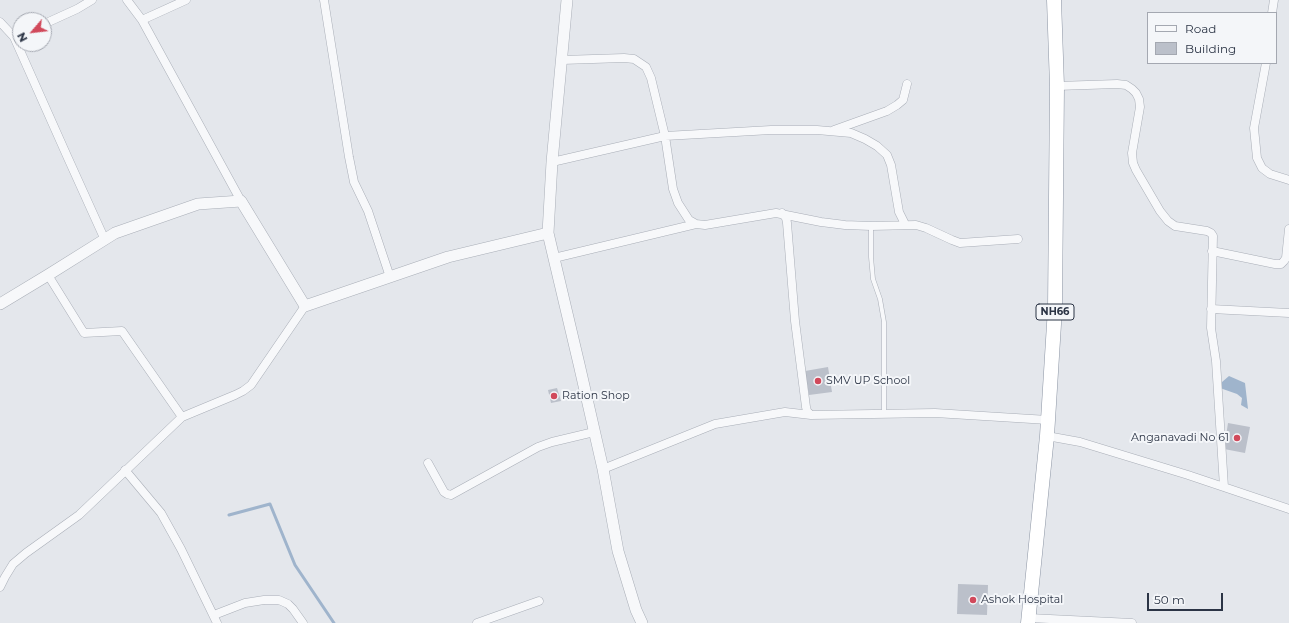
<!DOCTYPE html>
<style>
body{margin:0}
#map{position:relative;width:1289px;height:623px;overflow:hidden;background:#e4e7ec;font-family:Montserrat,sans-serif}
canvas{display:block}
.legend{position:absolute;left:1147px;top:12px;width:130px;height:52px;box-sizing:border-box;background:#f4f6f9;border:1px solid #a4a8b1;margin:0;padding:5px 7px;list-style:none;font-size:12px;color:#2b3445}
.legend li{display:flex;align-items:center;gap:8px;height:20px}
.legend b{width:20px;border:1px solid #a4a8b1}
.north{position:absolute;left:12px;top:12px;width:40px;height:40px;box-sizing:border-box;background:#f4f6f9;border:1px solid #a4a8b1;border-radius:50%;rotate:242deg;font-size:11px;font-weight:700;line-height:16px;text-align:center;color:#2b3445}
.north::after{content:'';display:block;margin:auto;width:14px;height:18px;background:#d1495b;clip-path:polygon(50% 0,100% 100%,50% 72%,0 100%)}
.scale{position:absolute;left:1147px;top:593px;width:76px;height:18px;box-sizing:border-box;border:2px solid #2b3445;border-top:0;padding-left:5px;font-size:12px;line-height:14px;white-space:nowrap;color:#2b3445;-webkit-text-stroke:3px #f4f6f9;paint-order:stroke}
</style>
<div id="map">
<canvas width="1289" height="623"></canvas>
<ul class="legend">
<li><b style="height:5px;background:#f7f8fa"></b>Road</li>
<li><b style="height:11px;background:#bbc0ca"></b>Building</li>
</ul>
<div class="north">N</div>
<div class="scale">50 m</div>
</div>
<script>
const g = document.querySelector('canvas').getContext('2d');
g.lineJoin = 'round';
function fill(path, color) { g.fillStyle = color; g.fill(path, 'evenodd'); }
const shape = rows => new Path2D(rows.map(r => 'M' + r).join(''));
function strokePath(path, color, width, dash) { g.strokeStyle = color; g.lineWidth = width; g.lineCap = dash ? 'butt' : 'round'; g.setLineDash(dash || []); g.stroke(path); }
function label(font, color, halo, rows, align = 'center') {
  g.font = font + ' Montserrat,sans-serif'; g.lineWidth = 4; g.setLineDash([]); g.textBaseline = 'middle'; g.strokeStyle = halo; g.fillStyle = color; for (const [text, x, y, turn = 0] of rows) {
    g.save(); g.translate(x, y); g.rotate((+turn || 0) * Math.PI / 180); g.textAlign = isNaN(turn) ? turn : align; if (halo) g.strokeText(text, 0, 0); g.fillText(text, 0, 0); g.restore();
  }
}
const water = shape([
 [1229,376,1245,383,1248,409,1241,405,1242,398,1237,394,1220,388,1222,382]
]);
const stream = shape([
 [229,515,270,504,295,565,334,623]
]);
const building = shape([
 [828,367,832,392,809,395,805,371],
 [557,388,561,401,551,403,548,390],
 [1228,423,1250,427,1245,453,1224,449],
 [958,584,988,585,987,615,957,614]
]);
const service = shape([
 [871,226,871,257,873,279,880,299,884,322,884,413]
]);
const minor = shape([
 [127,0,142,20,241,201],
 [324,0,349,157,354,182,368,211,390,277],
 [1272,13,1274,0],
 [142,20,186,0],
 [0,22,14,37,67,156,105,240],
 [44,24,77,9,92,0],
 [562,60,624,58,634,59,646,67,651,78,665,136,673,189,678,203,689,220,696,224,705,225,776,213,821,222,845,225,871,226,916,225,926,228,952,240,960,243,1018,239],
 [1266,63,1254,128,1257,158,1262,168,1270,174,1289,180],
 [1057,86,1117,84,1126,85,1132,89,1136,93,1139,99,1140,107,1132,153,1133,163,1136,170,1160,211,1168,221,1175,226,1207,231,1211,233,1213,236,1211,328,1216,361,1224,487],
 [834,130,887,111,897,105,903,100,907,84],
 [552,162,665,136,771,130,817,130,851,133,865,139,877,146,887,155,891,165,899,212,905,224],
 [782,213,786,218,787,223,795,321,806,407,807,411,811,415,935,413,1048,420],
 [1212,251,1275,264,1281,264,1284,261,1286,258,1289,229],
 [554,258,696,224],
 [48,275,84,333,122,331,182,417],
 [1211,309,1289,313],
 [1047,436,1080,442,1188,475,1289,509],
 [428,463,444,492,447,494,451,495,538,447,552,442,594,432],
 [603,469,715,424,785,412,811,415],
 [125,470,161,513,181,549,217,623],
 [0,587,5,577,13,564,26,553,79,515,182,417,235,395,243,391,251,385,305,306],
 [214,615,245,603,264,600,279,600,288,604,293,609,303,623],
 [1029,618,1132,623],
 [477,623,539,601]
]);
const tertiary = shape([
 [548,233,552,162,567,0],
 [0,304,48,275,115,233,198,204,241,201,305,306,448,257,548,233,579,364,603,469,618,551,636,610,642,623]
]);
const trunk = shape([
 [1028,623,1047,436,1055,308,1057,86,1054,0]
]);
const markers = [
 [818,381,4,"#d1495b"],
 [554,396,4,"#d1495b"],
 [1237,438,4,"#d1495b"],
 [973,600,4,"#d1495b"]
];
const shields = [
 [1055,312,38]
];
const shieldNames = [
 ["NH66",1055,312]
];
const poiNames = [
 ["SMV UP School",826,381],
 ["Ration Shop",562,396],
 ["Anganavadi No 61",1229,438,"right"],
 ["Ashok Hospital",981,600]
];
fill(water, '#9fb4cc');
strokePath(stream, '#9fb4cc', 3);
fill(building, '#bbc0ca');
strokePath(service, '#a9aeb7', 5);
strokePath(minor, '#a9aeb7', 9);
strokePath(tertiary, '#a9aeb7', 12);
strokePath(trunk, '#8b94a3', 15);
strokePath(service, '#f7f8fa', 4);
strokePath(minor, '#f7f8fa', 8);
strokePath(tertiary, '#f7f8fa', 11);
strokePath(trunk, '#fff', 14);
for (const [x, y, r, color] of markers) { const dot = new Path2D(); dot.arc(x, y, r, 0, 2 * Math.PI); g.fillStyle = color; g.fill(dot); strokePath(dot, '#f4f6f9', 1.5); }
for (const [x, y, w] of shields) { const box = new Path2D(); box.roundRect(x - w / 2, y - 8, w, 16, 3); g.fillStyle = '#f4f6f9'; g.fill(box); strokePath(box, '#2b3445', 1); }
label('bold 10px', '#2b3445', null, shieldNames);
label('11px', '#2b3445', '#f4f6f9', poiNames, 'left');
</script>
